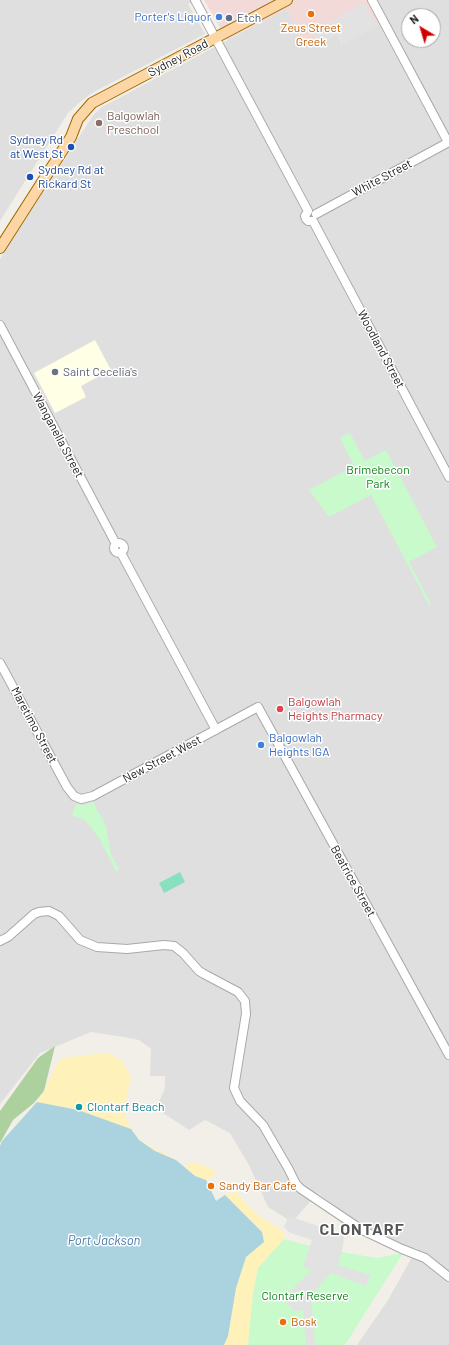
<!DOCTYPE html>
<style>
body{margin:0}
#map{position:relative;width:449px;height:1345px;overflow:hidden;background:#f2efe9;font-family:Barlow,sans-serif}
canvas{display:block}
.north{position:absolute;left:401px;top:8px;width:40px;height:40px;box-sizing:border-box;background:#fff;border:1px solid #a7a7a7;border-radius:50%;rotate:322deg;font-size:11px;font-weight:700;line-height:16px;text-align:center;color:#222}
.north::after{content:'';display:block;margin:auto;width:14px;height:18px;background:#d40000;clip-path:polygon(50% 0,100% 100%,50% 72%,0 100%)}
</style>
<div id="map">
<canvas width="449" height="1345"></canvas>
<div class="north">N</div>
</div>
<script>
const g = document.querySelector('canvas').getContext('2d');
g.lineJoin = 'round';
function fill(path, color) { g.fillStyle = color; g.fill(path, 'evenodd'); }
const shape = rows => new Path2D(rows.map(r => 'M' + r).join(''));
function strokePath(path, color, width, dash) { g.strokeStyle = color; g.lineWidth = width; g.lineCap = dash ? 'butt' : 'round'; g.setLineDash(dash || []); g.stroke(path); }
function label(font, color, halo, rows, align = 'center') {
  g.font = font + ' Barlow,sans-serif'; g.lineWidth = 3; g.setLineDash([]); g.textBaseline = 'middle'; g.strokeStyle = halo; g.fillStyle = color; for (const [text, x, y, turn = 0] of rows) {
    g.save(); g.translate(x, y); g.rotate((+turn || 0) * Math.PI / 180); g.textAlign = isNaN(turn) ? turn : align; if (halo) g.strokeText(text, 0, 0); g.fillText(text, 0, 0); g.restore();
  }
}
const residential = shape([
 [0,0,197,0,188,4,205,34,92,93,80,102,68,113,0,221],
 [380,0,449,0,449,1345,357,1345,388,1300,417,1248,402,1249,373,1229,355,1221,318,1193,292,1222,268,1207,249,1165,230,1133,205,1120,189,1130,163,1113,157,1106,165,1088,165,1076,150,1076,151,1049,139,1040,124,1037,91,1032,40,1053,0,1104,0,259,94,114,102,107,286,9,303,39,317,45,337,34,342,44,376,26],
 [409,16,433,16,433,40,409,40]
]);
const commercial = shape([
 [204,0,380,0,377,26,343,44,337,34,317,45,303,39,286,9,227,40]
]);
const education = shape([
 [95,340,111,370,81,386,86,397,55,413,34,373]
]);
const forest = shape([
 [55,1046,44,1091,34,1103,13,1120,0,1143,0,1111,38,1058]
]);
const sand = shape([
 [95,1054,110,1054,122,1061,131,1077,124,1112,131,1129,139,1140,176,1160,2,1141,37,1102,44,1091,57,1063,63,1058],
 [189,1163,196,1163,208,1167,217,1174,206,1180,195,1176,185,1168],
 [235,1190,245,1203,257,1214,273,1225,281,1229,285,1235,284,1239,258,1268,253,1293,248,1345,224,1345,228,1336,236,1288,246,1257,262,1232,225,1196]
]);
const park = shape([
 [350,433,365,461,386,450,437,547,409,562,431,604,429,605,371,495,329,517,309,490,354,466,340,438],
 [93,802,106,826,111,855,119,869,118,871,116,871,99,838,85,820,72,815,76,804,85,805],
 [284,1239,318,1248,377,1258,403,1253,345,1345,248,1345,253,1293,258,1268]
]);
const pitch = shape([
 [180,872,185,882,164,893,159,883]
]);
const parking = shape([
 [364,3,377,26,343,44,337,34,317,45,312,31],
 [289,1216,344,1235,343,1246,338,1265,371,1275,366,1286,331,1273,311,1295,315,1345,306,1345,303,1310,294,1311,283,1298,312,1270,303,1267,312,1240,290,1233,284,1227]
]);
const water = shape([
 [37,1102,78,1110,131,1129,139,1140,155,1151,176,1160,195,1176,206,1180,216,1201,225,1195,262,1232,264,1242,246,1257,236,1288,228,1336,224,1345,0,1345,0,1146,2,1141]
]);
const tertiary = shape([
 [195,0,308,211],
 [372,0,448,142],
 [308,211,305,216,306,219,308,221,313,221],
 [316,214,449,142],
 [313,221,449,477],
 [0,325,116,544],
 '114 548a5 5 0 1 1 10 0a5 5 0 1 1-10 0Z',
 [121,553,216,730],
 [0,663,67,787,74,796,81,799,93,796,258,707,449,1055],
 [0,941,8,937,34,914,39,912,49,911,59,916,80,940,97,947,127,949,164,945,174,946,183,953,199,971,204,974,238,992,245,1001,246,1014,234,1088,240,1101,263,1125,288,1168,296,1184,301,1189,362,1230,402,1249,425,1258,449,1277]
]);
const primary = shape([
 [0,248,71,137,78,119,92,103,287,0]
]);
const markers = [
 [311,14,4,"#e8710a"],
 [219,17,4,"#3f7fe0"],
 [229,18,4,"#5c6f8a"],
 [99,123,4,"#8d6e63"],
 [71,147,4,"#1a4fb4"],
 [30,177,4,"#1a4fb4"],
 [55,372,4,"#6b7280"],
 [280,709,4,"#e0444e"],
 [261,745,4,"#3f7fe0"],
 [79,1107,4,"#0f9aa8"],
 [211,1186,4,"#e8710a"],
 [283,1322,4,"#e8710a"]
];
const shopNames = [
 ["Porter's Liquor",211,17],
 ["Balgowlah",269,738,"left"],
 ["Heights IGA",269,752,"left"]
];
const serviceNames = [
 ["Etch",237,18]
];
const foodNames = [
 ["Zeus Street",311,28,"center"],
 ["Greek",311,42,"center"],
 ["Sandy Bar Cafe",219,1186],
 ["Bosk",291,1322]
];
const streetNames = [
 ["Sydney Road",178,58,-28],
 ["White Street",382,178,-28],
 ["Woodland Street",381,349,62],
 ["Wanganella Street",58,435,62],
 ["Maretimo Street",34,725,62],
 ["New Street West",162,759,-28],
 ["Beatrice Street",353,881,61]
];
const educationNames = [
 ["Balgowlah",107,116],
 ["Preschool",107,130]
];
const transitNames = [
 ["Sydney Rd",63,140],
 ["at West St",63,154],
 ["Sydney Rd at",38,170,"left"],
 ["Rickard St",38,184,"left"]
];
const worshipNames = [
 ["Saint Cecelia's",63,372]
];
const parkNames = [
 ["Brimebecon",378,470],
 ["Park",378,484],
 ["Clontarf Reserve",305,1296]
];
const healthNames = [
 ["Balgowlah",288,702],
 ["Heights Pharmacy",288,716]
];
const cultureNames = [
 ["Clontarf Beach",87,1107]
];
const waterNames = [
 ["Port Jackson",104,1241]
];
const districtNames = [
 ["CLONTARF",362,1230]
];
fill(residential, '#e0dfdf');
fill(commercial, '#f2dad9');
fill(education, '#ffffe5');
fill(forest, '#add19e');
fill(sand, '#fff1ba');
fill(park, '#c8facc');
fill(pitch, '#88e0be');
fill(parking, '#e2e2e2');
fill(water, '#aad3df');
strokePath(tertiary, '#a9a9a9', 10);
strokePath(primary, '#a06b00', 12);
strokePath(tertiary, '#fff', 8);
strokePath(primary, '#fcd6a4', 10);
for (const [x, y, r, color] of markers) { const dot = new Path2D(); dot.arc(x, y, r, 0, 2 * Math.PI); g.fillStyle = color; g.fill(dot); strokePath(dot, '#fff', 1.5); }
label('12px', '#366cbe', '#fff', shopNames, 'right');
label('12px', '#4e5e75', '#fff', serviceNames, 'left');
label('12px', '#c56008', '#fff', foodNames, 'left');
label('12px', '#222', '#fff', streetNames);
label('12px', '#785e54', '#fff', educationNames, 'left');
label('12px', '#164399', '#fff', transitNames, 'right');
label('12px', '#5b616d', '#fff', worshipNames, 'left');
label('12px', '#0c8416', '#fff', parkNames);
label('12px', '#be3a42', '#fff', healthNames, 'left');
label('12px', '#0d838f', '#fff', cultureNames, 'left');
label('italic 13px', '#4a7aab', '#fff', waterNames);
g.letterSpacing = '1px';
label('bold 16px', '#555', '#fff', districtNames);
g.letterSpacing = '0px';
</script>
